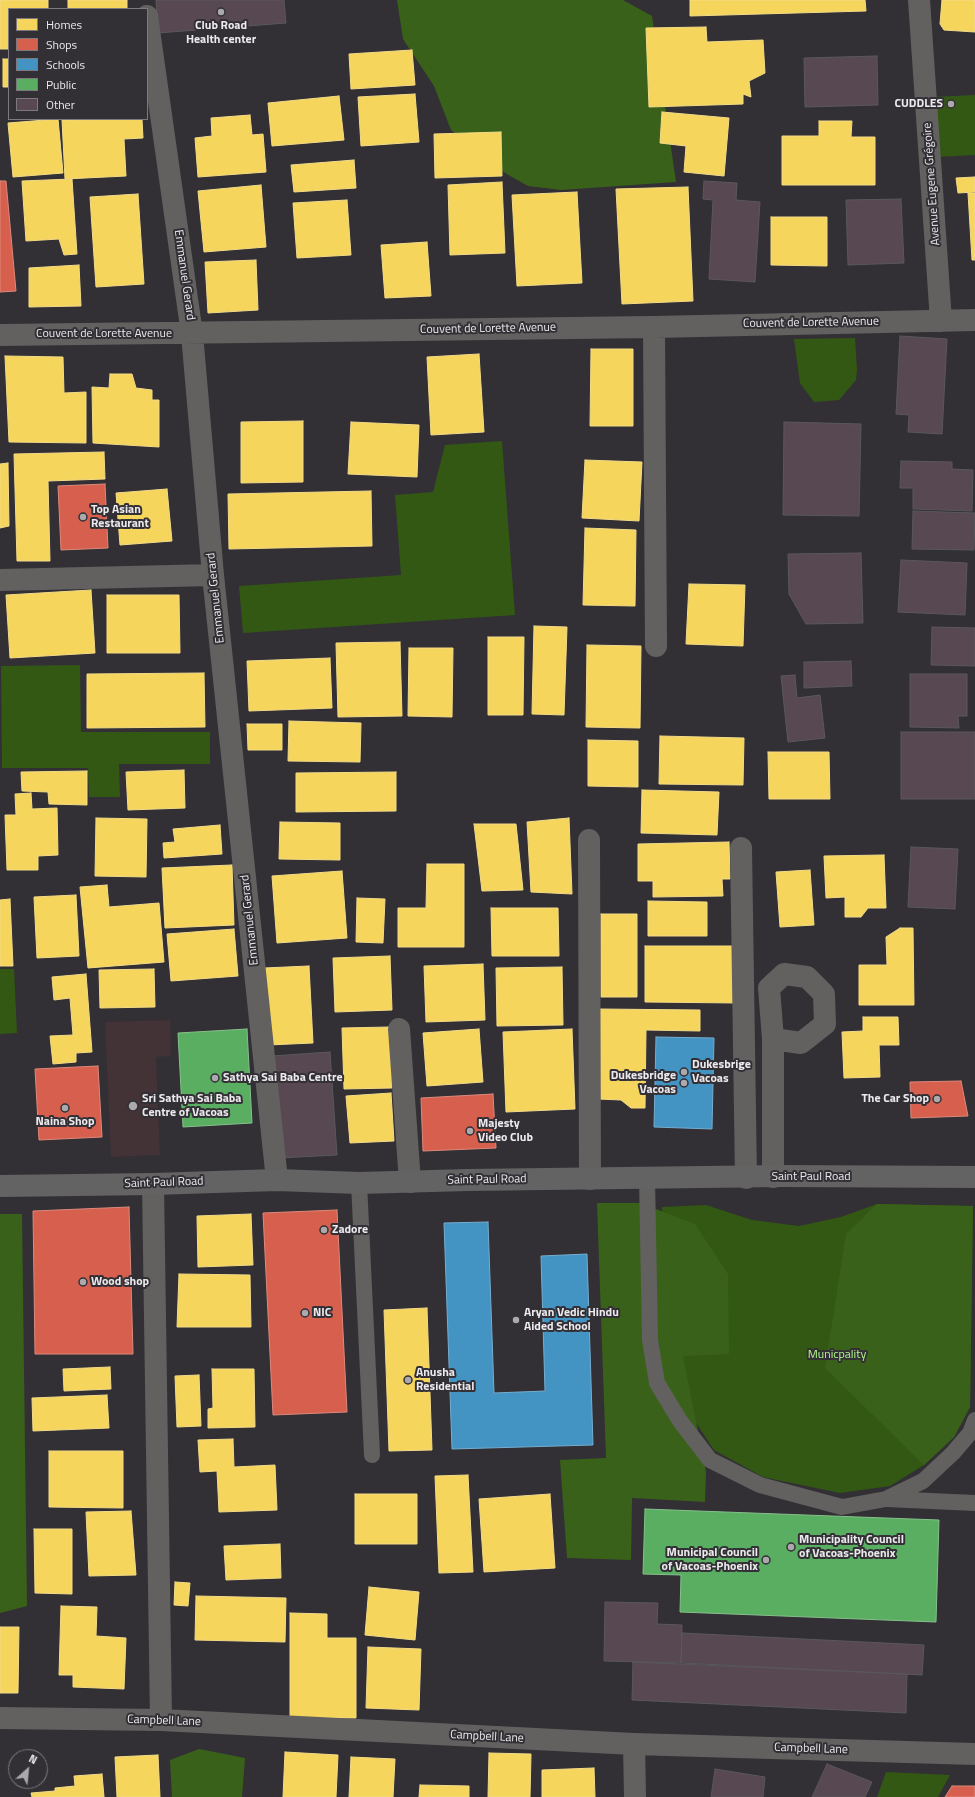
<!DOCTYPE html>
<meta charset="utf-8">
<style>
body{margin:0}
#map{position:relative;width:975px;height:1797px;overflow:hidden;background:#323034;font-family:"Titillium Web",sans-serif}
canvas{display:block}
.legend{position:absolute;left:8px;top:8px;width:140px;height:112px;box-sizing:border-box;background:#322f35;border:1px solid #7c7a7f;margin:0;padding:5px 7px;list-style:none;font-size:12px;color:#eceaed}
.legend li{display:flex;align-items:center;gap:8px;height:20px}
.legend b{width:20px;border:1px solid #7c7a7f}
.north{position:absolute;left:8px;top:1749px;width:40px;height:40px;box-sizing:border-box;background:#322f35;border:1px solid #7c7a7f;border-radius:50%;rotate:27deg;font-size:11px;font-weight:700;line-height:16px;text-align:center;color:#eceaed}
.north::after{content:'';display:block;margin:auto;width:14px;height:18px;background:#aba9ac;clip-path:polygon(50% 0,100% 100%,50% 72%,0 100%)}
</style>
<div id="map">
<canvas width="975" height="1797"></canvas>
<ul class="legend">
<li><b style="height:11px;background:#f6d55c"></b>Homes</li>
<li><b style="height:11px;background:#d6604d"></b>Shops</li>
<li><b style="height:11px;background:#4393c3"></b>Schools</li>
<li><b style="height:11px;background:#5aae61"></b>Public</li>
<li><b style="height:11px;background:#584851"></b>Other</li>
</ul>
<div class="north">N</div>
</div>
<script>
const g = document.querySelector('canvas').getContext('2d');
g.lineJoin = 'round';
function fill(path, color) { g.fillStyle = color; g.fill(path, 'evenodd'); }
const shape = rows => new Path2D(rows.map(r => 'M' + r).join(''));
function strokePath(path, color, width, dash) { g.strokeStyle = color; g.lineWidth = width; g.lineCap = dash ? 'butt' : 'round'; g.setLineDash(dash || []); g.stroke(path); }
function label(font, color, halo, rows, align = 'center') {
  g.font = font + ' "Titillium Web",sans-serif'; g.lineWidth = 4; g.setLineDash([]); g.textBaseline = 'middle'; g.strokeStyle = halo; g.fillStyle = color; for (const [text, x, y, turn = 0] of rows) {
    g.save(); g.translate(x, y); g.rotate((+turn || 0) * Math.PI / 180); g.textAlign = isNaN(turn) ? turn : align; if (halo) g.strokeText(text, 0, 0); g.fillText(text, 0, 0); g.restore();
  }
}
const medical = shape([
 [170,1020,171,1056,156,1057,160,1155,111,1157,105,1022]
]);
const green = shape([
 [975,95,975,155,935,157,932,97],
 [855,338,857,370,856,380,839,400,814,402,800,383,794,339],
 [502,441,515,615,243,633,239,586,401,575,395,495,433,492,445,445],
 [80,665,81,732,210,732,210,764,119,764,120,797,89,797,88,768,2,768,1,666],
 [0,969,14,969,17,1033,0,1034],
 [877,1204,973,1206,970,1407,954,1437,924,1465,890,1486,840,1493,763,1477,714,1450,667,1379,662,1207,706,1205,752,1220,799,1226,841,1217],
 [886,1772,950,1775,938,1797,877,1797]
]);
const forest = shape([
 [397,0,623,0,652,16,676,182,561,190,528,186,505,173,451,130,434,86,403,39],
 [597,1203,640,1203,695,1224,728,1274,729,1354,683,1356,706,1472,705,1502,632,1498,631,1560,567,1558,560,1460,606,1458],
 [877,1204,973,1206,970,1407,954,1437,924,1465,825,1368,846,1234],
 [0,1214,22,1214,27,1606,0,1613],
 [199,1749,245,1758,242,1797,172,1797,170,1760]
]);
const homes = shape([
 [0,0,48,0,48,9,9,9,9,49,0,49,0,0],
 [68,0,127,0,127,9,68,9,68,0],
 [690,0,865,0,866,11,690,16,690,0],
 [942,0,975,0,975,32,944,30,940,24,942,0],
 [706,27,707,42,763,40,765,73,749,81,751,97,743,94,743,104,649,107,646,28,706,27],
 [412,50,415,85,351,89,349,54,412,50],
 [3,59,9,59,9,87,3,87,3,59],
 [415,94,419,142,361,146,358,97,415,94],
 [339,96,344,140,272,146,268,103,339,96],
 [662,112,729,118,724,176,684,172,686,146,660,143,662,112],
 [250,115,252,135,263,134,266,172,198,177,195,138,212,136,211,118,250,115],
 [58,119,63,173,13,177,8,123,58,119],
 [142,119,143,138,124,139,126,176,65,179,62,120,142,119],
 [819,121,852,121,851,137,875,137,875,185,782,185,782,136,819,136,819,121],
 [501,132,502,176,435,178,434,134,501,132],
 [354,160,356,188,294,192,291,165,354,160],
 [975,177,975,192,958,193,956,178,975,177],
 [72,179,77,254,64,255,59,239,26,241,22,181,72,179],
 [502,182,505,253,450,255,448,185,502,182],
 [261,185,266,247,204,252,198,191,261,185],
 [688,187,693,301,622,304,616,189,688,187],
 [577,192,582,283,517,286,512,195,577,192],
 [968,193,975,193,975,260,972,260,968,193],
 [138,194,144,284,96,287,90,197,138,194],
 [347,200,351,255,297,258,293,203,347,200],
 [771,217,827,217,827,266,771,265,771,217],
 [427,242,431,296,385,298,381,245,427,242],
 [256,260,258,310,208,313,205,262,256,260],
 [79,265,81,306,29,307,29,268,79,265],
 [591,349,633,349,633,426,590,426,591,349],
 [479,354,484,432,431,435,427,357,479,354],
 [5,356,63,357,64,393,86,392,86,443,9,442,5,356],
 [110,374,132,374,136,388,152,390,152,400,159,400,159,447,93,443,92,387,109,388,110,374],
 [303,421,303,482,241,483,241,422,303,421],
 [351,422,419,425,417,477,348,474,351,422],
 [104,452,105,479,48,481,50,561,17,561,14,454,104,452],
 [585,460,642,462,639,521,582,518,585,460],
 [8,463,9,526,0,528,0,464,8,463],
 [167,489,172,541,120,545,116,493,167,489],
 [371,491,372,546,229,549,228,494,371,491],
 [585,528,636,530,635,606,583,605,585,528],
 [689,584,745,585,743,646,686,644,689,584],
 [91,590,95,653,10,658,6,595,91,590],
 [107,595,179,595,180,653,107,653,107,595],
 [534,626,567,627,564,715,532,714,534,626],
 [488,637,524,637,523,715,488,715,488,637],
 [400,642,402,716,338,717,336,643,400,642],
 [587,645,641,646,640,728,586,727,587,645],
 [409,648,453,648,452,717,408,716,409,648],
 [330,658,332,708,249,711,247,661,330,658],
 [204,673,205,727,87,728,87,674,204,673],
 [289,721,361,723,360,762,288,761,289,721],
 [247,724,282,724,282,750,248,750,247,724],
 [660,736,744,738,743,785,659,784,660,736],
 [588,740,638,741,638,787,588,786,588,740],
 [768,752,829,752,830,799,769,799,768,752],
 [184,770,185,808,128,810,126,772,184,770],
 [87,771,87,805,49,804,48,792,22,791,21,772,87,771],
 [396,772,396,811,296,812,296,773,396,772],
 [642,790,719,792,717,835,641,833,642,790],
 [31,793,32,809,57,808,58,855,38,856,38,870,7,870,5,815,16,815,15,794,31,793],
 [96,818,147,819,146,877,95,876,96,818],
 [569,818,572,894,531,892,527,822,569,818],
 [280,822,340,823,340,860,279,859,280,822],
 [474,824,516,824,523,890,482,891,474,824],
 [220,825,222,854,164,858,163,843,175,842,173,829,220,825],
 [729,842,730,879,722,879,723,896,653,897,653,881,638,881,638,844,729,842],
 [884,855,886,908,868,908,861,917,845,917,845,897,826,898,824,856,884,855],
 [427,864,464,864,464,947,398,947,398,908,426,908,427,864],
 [232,865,234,925,165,928,162,868,232,865],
 [810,870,814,925,780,927,776,872,810,870],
 [342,871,347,938,277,943,272,876,342,871],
 [107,885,109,907,159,903,164,962,88,968,80,887,107,885],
 [76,895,79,956,37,958,34,897,76,895],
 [357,898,385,899,383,943,356,942,357,898],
 [10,899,13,966,0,966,0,900,10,899],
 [648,901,707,902,707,936,648,936,648,901],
 [491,908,558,908,559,956,492,956,491,908],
 [601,914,637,914,637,997,601,997,601,914],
 [900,928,913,928,914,1005,859,1005,859,965,887,965,886,937,900,928],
 [234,929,238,976,171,981,167,934,234,929],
 [645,946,736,946,736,1003,645,1002,645,946],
 [390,956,392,1010,335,1012,333,958,390,956],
 [483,964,485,1020,426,1022,424,966,483,964],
 [309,966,313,1043,268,1045,264,968,309,966],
 [562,967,563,1025,497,1026,496,968,562,967],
 [154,969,155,1007,100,1008,99,970,154,969],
 [86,974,92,1052,76,1053,76,1062,53,1064,50,1036,73,1035,70,998,54,1000,52,977,86,974],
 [599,1009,700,1010,700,1031,646,1030,645,1108,631,1108,621,1100,598,1099,599,1009],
 [863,1017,898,1017,899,1045,879,1045,880,1077,844,1078,842,1032,863,1031,863,1017],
 [390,1027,392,1088,344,1089,342,1028,390,1027],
 [479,1029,483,1082,427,1086,423,1033,479,1029],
 [572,1029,575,1109,506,1112,503,1032,572,1029],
 [391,1093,394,1141,350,1143,346,1096,391,1093],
 [251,1214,253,1265,198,1267,197,1216,251,1214],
 [179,1274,250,1275,251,1327,177,1327,179,1274],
 [427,1308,432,1450,389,1451,384,1310,427,1308],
 [110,1367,111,1389,64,1391,63,1369,110,1367],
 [212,1369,254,1369,255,1427,208,1428,208,1409,213,1408,212,1369],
 [199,1375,201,1426,177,1427,175,1376,199,1375],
 [107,1395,109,1428,33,1431,32,1398,107,1395],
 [233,1439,234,1467,275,1465,277,1510,219,1512,217,1471,200,1472,198,1440,233,1439],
 [49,1451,123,1451,123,1508,49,1507,49,1451],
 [468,1475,473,1572,439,1573,435,1476,468,1475],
 [355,1494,417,1494,417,1544,355,1544,355,1494],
 [550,1494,555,1568,484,1572,479,1499,550,1494],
 [131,1511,136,1575,89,1576,86,1512,131,1511],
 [34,1529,72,1529,72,1594,35,1593,34,1529],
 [280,1544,281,1578,226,1580,224,1546,280,1544],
 [175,1582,190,1583,188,1606,174,1605,175,1582],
 [369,1587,419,1592,415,1640,365,1635,369,1587],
 [196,1596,286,1598,285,1642,195,1640,196,1596],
 [61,1606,97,1607,96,1636,126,1638,124,1689,73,1687,73,1675,59,1675,61,1606],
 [290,1613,327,1614,327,1638,356,1638,356,1718,290,1718,290,1613],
 [0,1627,19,1627,18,1693,0,1693,0,1627],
 [368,1647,421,1649,419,1710,366,1708,368,1647],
 [285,1752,338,1755,336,1797,283,1797,285,1752],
 [489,1753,531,1754,530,1797,488,1797,489,1753],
 [158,1755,160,1797,117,1797,115,1757,158,1755],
 [351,1757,395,1759,393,1797,349,1797,351,1757],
 [594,1768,595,1797,542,1797,542,1770,594,1768],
 [102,1774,104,1797,32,1797,31,1793,55,1791,55,1788,75,1786,74,1776,102,1774],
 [420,1785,469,1786,469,1797,419,1797,420,1785]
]);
const shops = shape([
 [0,181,6,181,16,291,0,292,0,181],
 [105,484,108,548,61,550,58,486,105,484],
 [98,1066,102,1137,39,1140,35,1069,98,1066],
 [961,1081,968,1116,911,1118,910,1082,961,1081],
 [493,1094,496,1148,423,1151,421,1098,493,1094],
 [129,1207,133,1354,35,1354,33,1211,129,1207],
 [337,1210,347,1412,273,1415,263,1213,337,1210],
 [952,1786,975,1786,975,1797,945,1797,952,1786]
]);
const schools = shape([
 [656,1037,714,1038,712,1129,654,1127,656,1037],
 [488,1222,494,1393,545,1391,541,1256,587,1254,593,1445,452,1449,444,1223,488,1222]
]);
const public = shape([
 [247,1029,252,1123,183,1127,178,1033,247,1029],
 [645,1509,939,1520,936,1622,680,1612,681,1575,643,1574,645,1509]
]);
const building = shape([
 [156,0,284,0,286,23,158,33,156,0],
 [877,56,878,105,805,107,804,58,877,56],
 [704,181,737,183,736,200,760,202,755,282,709,279,713,200,703,199,704,181],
 [901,199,904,263,848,265,846,200,901,199],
 [900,336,947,339,942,434,908,432,909,415,896,414,900,336],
 [784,422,861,424,859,516,783,515,784,422],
 [901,461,952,462,952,469,973,470,972,511,913,509,913,488,900,488,901,461],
 [913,511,975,513,974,550,912,549,913,511],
 [861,553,863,623,806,624,789,594,788,554,861,553],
 [901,560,967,563,965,615,898,612,901,560],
 [932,627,975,628,975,666,931,665,932,627],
 [851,661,852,686,804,688,804,662,851,661],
 [910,674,967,674,967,716,958,716,959,728,910,727,910,674],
 [795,675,797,698,820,695,825,738,788,742,781,676,795,675],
 [901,732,975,732,975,799,901,799,901,732],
 [911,847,958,849,955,909,908,907,911,847],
 [330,1052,337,1155,279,1158,272,1056,330,1052],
 [605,1602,658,1603,657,1624,682,1625,681,1663,604,1661,605,1602],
 [682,1633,924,1645,922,1675,681,1663,682,1633],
 [633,1662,907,1674,906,1713,632,1700,633,1662],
 [827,1764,872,1782,865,1797,812,1797,827,1764],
 [715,1769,765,1777,763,1797,711,1797,715,1769]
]);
const lane = shape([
 [647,1178,650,1340,657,1383,680,1421,710,1460,760,1485,842,1507,886,1499,923,1481,953,1453,970,1433,975,1420],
 [359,1183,372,1455],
 [887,1499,975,1503]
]);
const street = shape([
 [919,0,941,321],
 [147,16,192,334,213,575,277,1180],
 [654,327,656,646],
 [0,335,654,327,975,320],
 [0,580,213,575],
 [589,840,590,1179],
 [741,848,746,1178],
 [399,1029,410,1182],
 [773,1039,801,1043,825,1024,824,994,807,977,784,974,769,988,773,1039,773,1177],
 [153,1184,161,1720],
 [0,1718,161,1720,634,1744,975,1754],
 [634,1744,635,1797]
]);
const secondary = shape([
 [0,1186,153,1184,277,1180,359,1183,468,1180,781,1176,975,1177]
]);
const markers = [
 [221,12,4,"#aba9ac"],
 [951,104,4,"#aba9ac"],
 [83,517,4,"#aba9ac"],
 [684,1072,4,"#aba9ac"],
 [215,1078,4,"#aba9ac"],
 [684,1083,4,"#aba9ac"],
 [937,1099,4,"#aba9ac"],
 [133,1106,5,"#aba9ac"],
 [65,1108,4,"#aba9ac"],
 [470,1131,4,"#aba9ac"],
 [324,1230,4,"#aba9ac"],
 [83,1282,4,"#aba9ac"],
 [305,1313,4,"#aba9ac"],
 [516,1320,4,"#aba9ac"],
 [408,1380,4,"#aba9ac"],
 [791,1547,4,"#aba9ac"],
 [766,1560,4,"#aba9ac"]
];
const poiNames = [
 ["Club Road",221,26,"center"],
 ["Health center",221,40,"center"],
 ["CUDDLES",943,104,"right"],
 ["Top Asian",91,510],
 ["Restaurant",91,524],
 ["Dukesbrige",692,1065],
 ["Vacoas",692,1079],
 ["Dukesbridge",676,1076,"right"],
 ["Vacoas",676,1090,"right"],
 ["Sathya Sai Baba Centre",223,1078],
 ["Sri Sathya Sai Baba",142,1099],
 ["Centre of Vacoas",142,1113],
 ["The Car Shop",929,1099,"right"],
 ["Naina Shop",65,1122,"center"],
 ["Majesty",478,1124],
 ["Video Club",478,1138],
 ["Zadore",332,1230],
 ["Wood shop",91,1282],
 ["NIC",313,1313],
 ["Aryan Vedic Hindu",524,1313],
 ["Aided School",524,1327],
 ["Anusha",416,1373],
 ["Residential",416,1387],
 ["Municipality Council",799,1540],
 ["of Vacoas-Phoenix",799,1554],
 ["Municipal Council",758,1553,"right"],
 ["of Vacoas-Phoenix",758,1567,"right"]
];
const streetNames = [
 ["Avenue Eugene Grégoire",932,184,-94],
 ["Emmanuel Gerard",184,275,82],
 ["Couvent de Lorette Avenue",811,323,-1],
 ["Couvent de Lorette Avenue",488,329,-1],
 ["Couvent de Lorette Avenue",104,334],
 ["Emmanuel Gerard",216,598,-96],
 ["Emmanuel Gerard",250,920,-96],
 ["Saint Paul Road",811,1177],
 ["Saint Paul Road",487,1180,-1],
 ["Saint Paul Road",164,1183,-2],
 ["Campbell Lane",164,1721,2],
 ["Campbell Lane",487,1737,3],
 ["Campbell Lane",811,1749,2]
];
const parkNames = [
 ["Municpality",837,1355]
];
fill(medical, '#433236');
fill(green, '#325814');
fill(forest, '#3a611a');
fill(homes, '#f6d55c');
strokePath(homes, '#f3db88', 1);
fill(shops, '#d6604d');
strokePath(shops, '#dd897d', 1);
fill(schools, '#4393c3');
strokePath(schools, '#76add0', 1);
fill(public, '#5aae61');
strokePath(public, '#86c08b', 1);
fill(building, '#584851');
strokePath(building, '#5a585b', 1);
strokePath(lane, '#626160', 16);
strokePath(street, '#626160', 22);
strokePath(secondary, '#636363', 22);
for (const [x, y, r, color] of markers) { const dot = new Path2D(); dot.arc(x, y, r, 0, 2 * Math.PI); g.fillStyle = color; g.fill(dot); strokePath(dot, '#322f35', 1.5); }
label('bold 12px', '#eceaed', '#322f35', poiNames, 'left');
label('12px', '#eceaed', '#322f35', streetNames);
label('12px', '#b1f489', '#322f35', parkNames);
</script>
